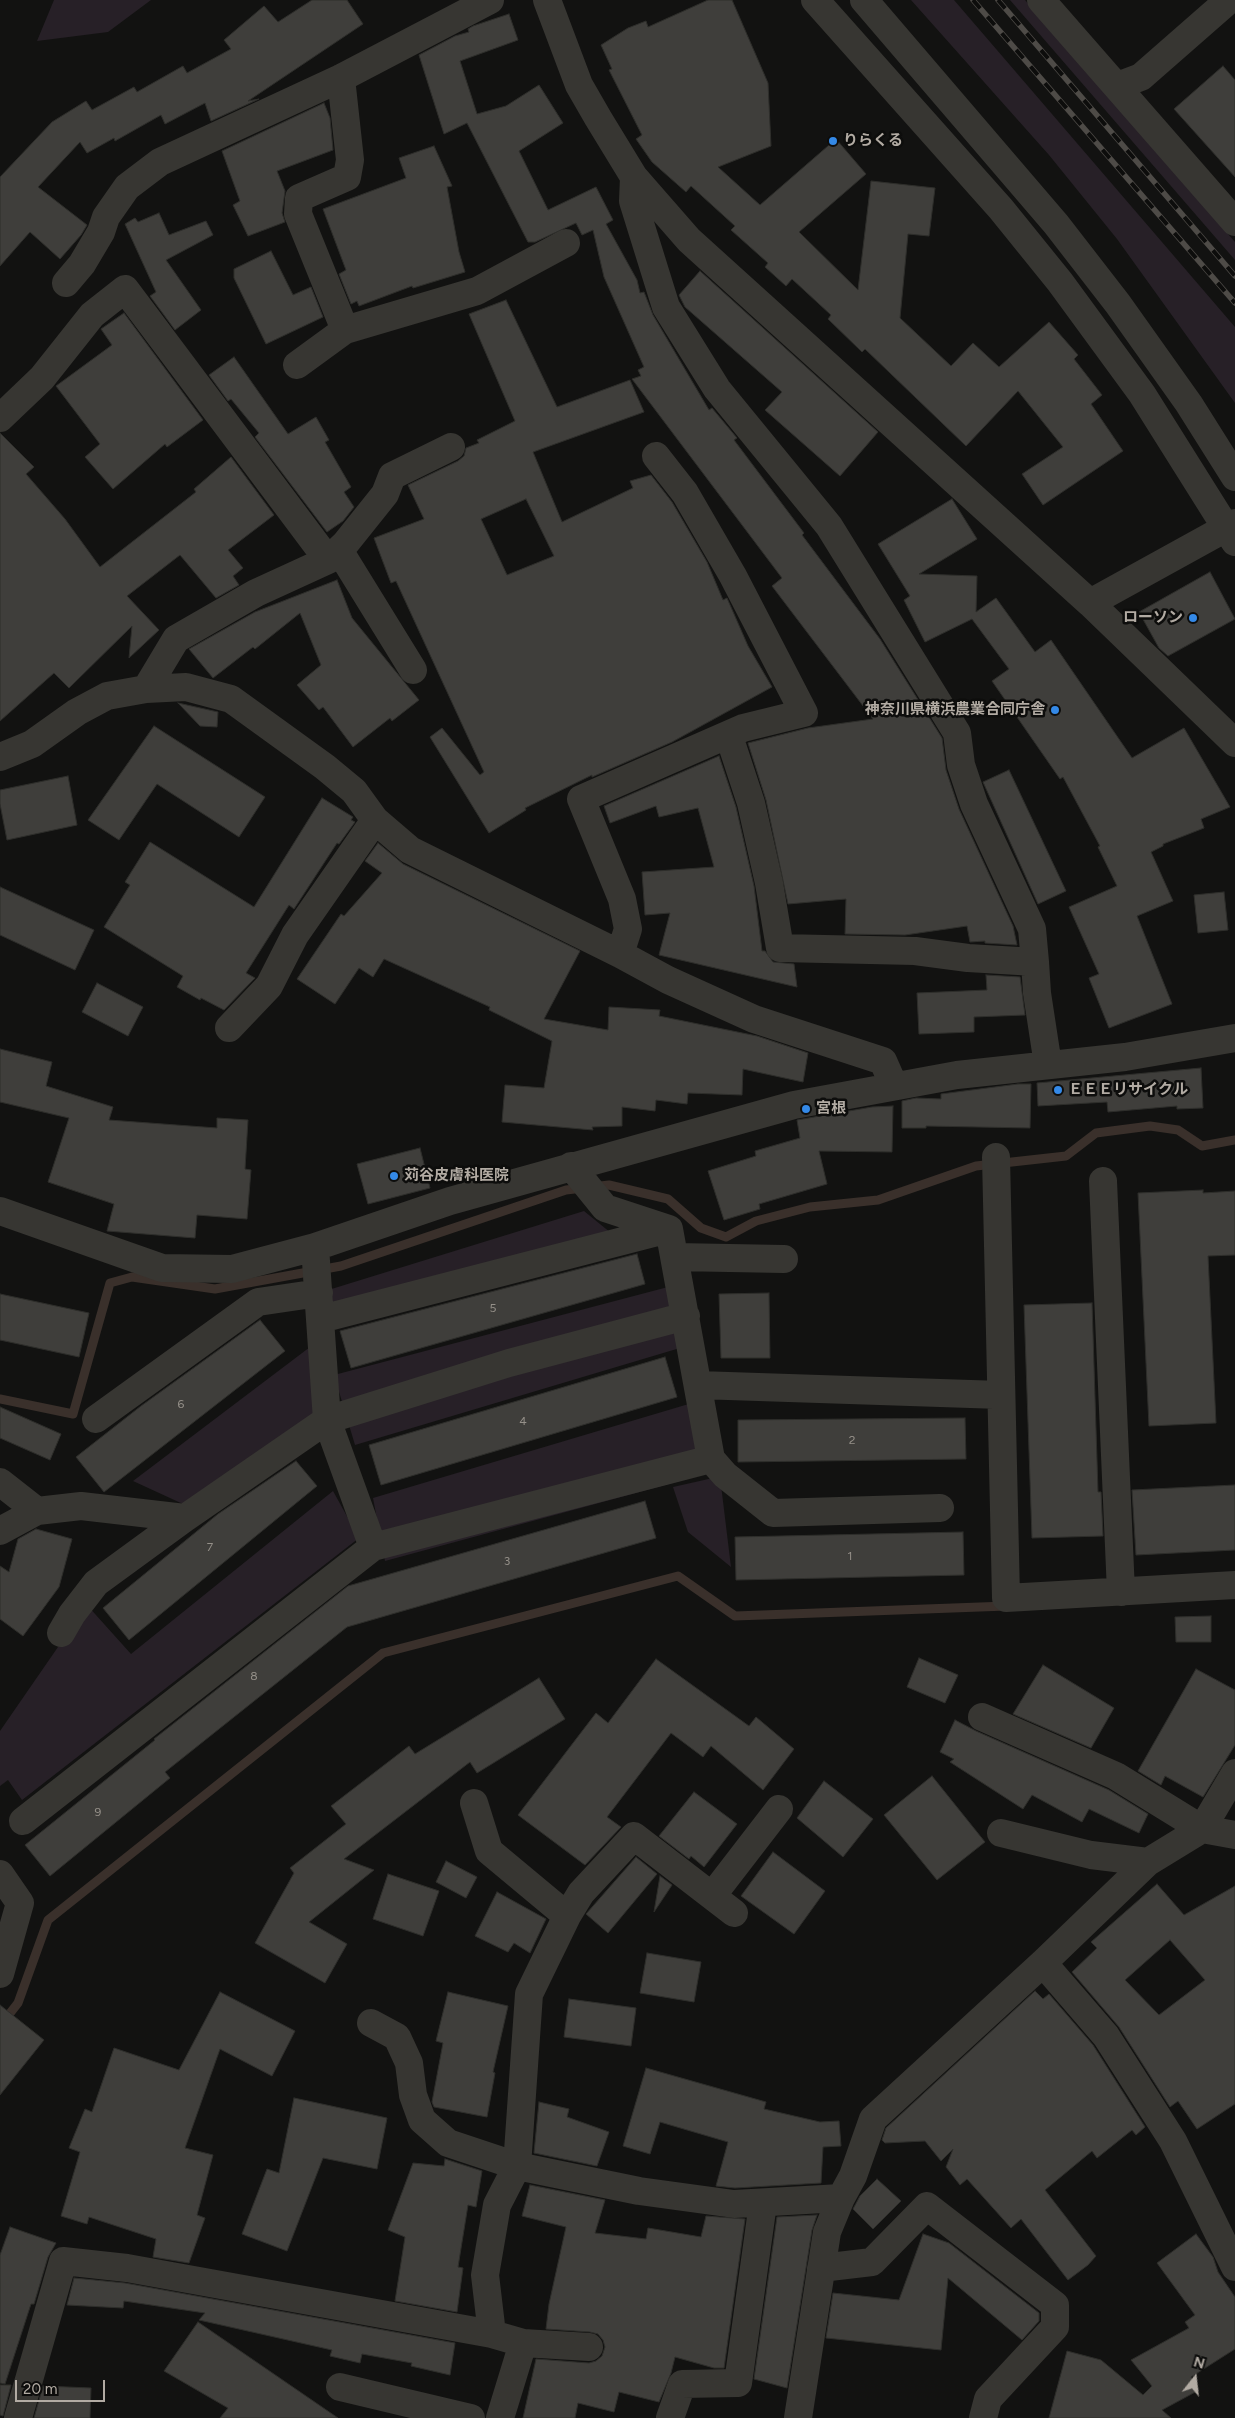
<!DOCTYPE html>
<meta charset="utf-8">
<style>
body{margin:0}
#map{position:relative;width:1235px;height:2418px;overflow:hidden;background:#121211;font-family:Figtree,sans-serif}
canvas{display:block}
.north{position:absolute;left:1170px;top:2353px;width:50px;height:50px;-webkit-text-stroke:4px #0d0d0c;paint-order:stroke;rotate:16deg;font-size:14px;font-weight:700;line-height:20px;text-align:center;color:#b2aba3}
.north::after{content:'';display:block;margin:auto;width:18px;height:22px;background:#b2aba3;clip-path:polygon(50% 0,100% 100%,50% 72%,0 100%)}
.scale{position:absolute;left:15px;top:2380px;width:90px;height:22px;box-sizing:border-box;border:2px solid #b2aba3;border-top:0;padding-left:6px;font-size:15px;line-height:18px;white-space:nowrap;color:#b2aba3;-webkit-text-stroke:4px #0d0d0c;paint-order:stroke}
</style>
<div id="map">
<canvas width="1235" height="2418"></canvas>
<div class="north">N</div>
<div class="scale">20 m</div>
</div>
<script>
const g = document.querySelector('canvas').getContext('2d');
g.lineJoin = 'round';
function fill(path, color) { g.fillStyle = color; g.fill(path, 'evenodd'); }
const shape = rows => new Path2D(rows.map(r => 'M' + r).join(''));
function strokePath(path, color, width, dash) { g.strokeStyle = color; g.lineWidth = width; g.lineCap = dash ? 'butt' : 'round'; g.setLineDash(dash || []); g.stroke(path); }
function label(font, color, halo, rows, align = 'center') {
  g.font = font + ' Figtree,"Noto Sans JP",sans-serif'; g.lineWidth = 5; g.setLineDash([]); g.textBaseline = 'middle'; g.strokeStyle = halo; g.fillStyle = color; for (const [text, x, y, turn = 0] of rows) {
    g.save(); g.translate(x, y); g.rotate((+turn || 0) * Math.PI / 180); g.textAlign = isNaN(turn) ? turn : align; if (halo) g.strokeText(text, 0, 0); g.fillText(text, 0, 0); g.restore();
  }
}
const green = shape([
 [54,0,151,0,108,32,37,41],
 [911,0,954,0,1235,327,1235,403,1117,239,1049,155],
 [1010,0,1025,0,1067,48,1235,242,1235,260],
 [584,1211,611,1233,330,1308,325,1291],
 [668,1287,680,1348,355,1445,334,1375],
 [310,1347,315,1413,183,1504,133,1481],
 [692,1403,706,1474,385,1561,373,1498],
 [713,1478,721,1485,731,1567,688,1532,673,1487],
 [333,1491,359,1538,22,1800,8,1780,0,1786,0,1731,87,1605,131,1654]
]);
const stream = shape([
 [0,1399,73,1414,110,1283,132,1277,215,1289,341,1266,566,1190,609,1185,668,1199,701,1228,726,1237,756,1221,810,1207,878,1200,976,1166,1066,1156,1096,1133,1150,1126,1178,1130,1202,1146,1235,1140],
 [0,2026,18,2003,48,1920,383,1653,678,1576,735,1616,1007,1606]
]);
const building = shape([
 [312,0,347,0,363,24,248,101,259,99,211,121,205,103,165,124,161,115,115,141,114,138,87,153,80,142,38,187,87,225,81,235,60,259,30,232,0,266,0,177,52,122,86,101,92,110,134,87,137,92,183,66,187,73,231,49,224,40,264,6,278,22,312,0],
 [708,0,732,0,768,83,771,146,718,167,760,205,836,139,866,174,799,232,858,290,871,181,935,188,929,236,908,234,900,318,951,366,973,343,999,367,1049,322,1078,355,1074,359,1102,395,1091,404,1123,451,1043,505,1022,474,1063,447,1018,391,966,446,865,349,862,352,828,319,831,315,792,279,786,286,765,267,768,263,731,230,735,226,691,186,686,192,652,162,636,139,642,135,609,70,612,69,601,45,628,28,646,21,648,27,708,0],
 [509,14,518,40,460,61,477,114,506,106,539,85,563,123,519,151,548,210,596,187,613,220,606,224,637,280,640,293,644,292,653,315,709,410,712,408,737,438,734,440,804,533,802,535,880,639,942,738,946,770,959,809,1013,926,1017,945,985,943,985,941,970,942,967,926,905,935,845,934,846,899,788,904,766,800,748,743,808,728,873,719,772,586,782,578,632,379,641,376,638,370,644,367,604,277,593,230,582,235,576,223,535,242,528,242,467,123,444,134,419,55,455,36,469,32,468,29,473,26,509,14],
 [1223,66,1235,80,1235,177,1174,109,1223,66],
 [324,103,330,118,333,150,277,171,285,191,282,213,285,222,248,236,233,205,240,201,222,151,324,103],
 [434,146,452,186,447,187,459,252,465,272,413,288,412,286,359,306,357,301,351,304,339,274,346,270,323,209,406,178,399,158,434,146],
 [159,213,169,235,206,221,213,235,166,260,201,310,175,330,150,296,156,292,125,224,135,218,138,222,159,213],
 [271,251,293,295,311,287,323,317,266,344,234,278,234,269,271,251],
 [700,271,878,432,840,476,765,410,782,392,685,307,679,295,700,271],
 [506,300,557,407,630,380,644,412,533,452,562,522,633,488,630,481,651,475,672,502,707,562,723,600,727,598,748,646,772,687,672,742,592,777,592,775,525,808,526,810,489,833,430,737,442,728,480,775,484,772,396,581,391,583,374,538,424,519,408,485,458,461,464,456,466,448,479,443,477,440,515,421,469,314,506,300],
 [526,499,554,556,507,575,481,519,526,499],
 [124,313,203,420,167,447,165,444,113,489,85,457,100,444,56,386,112,345,101,329,124,313],
 [234,357,288,434,316,417,329,440,325,442,351,487,344,492,354,507,343,521,327,532,255,437,259,433,231,399,228,401,209,375,234,357],
 [0,433,34,467,26,474,65,519,100,567,196,492,194,489,231,457,274,515,228,550,243,568,233,576,239,585,216,598,180,555,127,596,159,630,129,658,132,626,69,688,54,673,0,721,0,433],
 [952,499,977,539,919,574,977,576,976,612,996,598,1035,652,1051,640,1132,758,1184,728,1230,807,1201,819,1204,828,1163,844,1163,846,1151,852,1173,901,1137,916,1172,1004,1109,1028,1089,978,1099,974,1069,907,1117,886,1098,847,1100,846,1063,777,1060,779,992,681,1009,669,972,619,925,642,904,600,910,596,878,544,952,499],
 [1210,572,1235,619,1168,656,1159,648,1139,612,1210,572],
 [337,580,352,618,419,700,392,721,390,718,353,747,323,707,319,710,297,685,321,665,300,613,255,649,253,647,213,678,189,649,255,612,337,580],
 [178,703,218,712,217,727,200,726,178,703],
 [154,726,265,797,239,837,157,784,119,840,88,820,154,726],
 [719,756,736,807,754,886,762,951,765,951,773,962,794,964,797,987,659,955,670,913,645,915,642,872,714,867,698,808,659,817,656,806,610,823,604,806,719,756],
 [1009,770,1066,891,1038,904,983,782,1009,770],
 [68,776,77,825,7,840,0,804,0,790,68,776],
 [322,798,353,817,351,820,355,822,339,844,337,843,294,909,289,905,246,973,255,978,253,980,224,1010,201,998,200,1000,177,987,183,976,104,927,130,885,125,882,150,842,254,907,322,798],
 [378,843,403,864,580,951,544,1019,608,1030,609,1007,660,1010,659,1016,757,1036,808,1053,803,1082,743,1069,742,1095,688,1093,687,1104,656,1100,655,1111,622,1107,622,1126,592,1127,593,1130,502,1122,505,1085,544,1088,552,1041,489,1010,490,1007,384,959,373,977,359,968,335,1004,297,979,341,914,344,916,382,873,365,861,378,843],
 [0,887,94,930,75,970,0,935,0,887],
 [1224,892,1228,930,1198,933,1194,895,1224,892],
 [986,975,1020,977,1025,1015,974,1017,974,1032,919,1034,917,993,987,990,986,975],
 [97,983,143,1007,128,1036,82,1012,97,983],
 [0,1049,52,1062,46,1086,113,1107,109,1120,217,1128,217,1118,248,1120,245,1169,251,1170,247,1219,197,1215,195,1238,107,1231,114,1204,48,1182,69,1118,0,1102,0,1049],
 [1201,1068,1203,1108,1177,1109,1177,1106,1108,1112,1107,1102,1038,1106,1037,1083,1201,1068],
 [1018,1084,1031,1084,1030,1128,926,1126,926,1128,902,1128,902,1101,916,1098,941,1099,941,1094,1018,1084],
 [893,1106,892,1152,819,1151,827,1184,759,1204,760,1209,724,1220,708,1171,756,1156,755,1151,800,1138,797,1120,872,1107,893,1106],
 [420,1148,430,1188,368,1204,357,1164,420,1148],
 [1203,1190,1203,1193,1235,1191,1235,1255,1208,1256,1216,1423,1149,1426,1138,1193,1203,1190],
 [637,1254,645,1284,351,1368,340,1331,637,1254],
 [769,1293,770,1358,721,1358,719,1294,769,1293],
 [0,1294,89,1313,79,1357,0,1340,0,1294],
 [1092,1303,1098,1492,1101,1492,1103,1536,1032,1538,1024,1305,1092,1303],
 [260,1320,285,1351,104,1492,76,1457,141,1406,260,1320],
 [665,1357,677,1397,381,1485,369,1445,665,1357],
 [0,1407,61,1434,50,1460,0,1438,0,1407],
 [965,1418,966,1459,738,1462,738,1420,965,1418],
 [296,1461,317,1486,129,1640,103,1608,218,1514,296,1461],
 [1235,1485,1235,1550,1136,1555,1132,1490,1235,1485],
 [645,1501,656,1538,347,1627,165,1772,170,1778,50,1876,25,1845,155,1740,154,1739,348,1586,645,1501],
 [36,1529,72,1539,59,1587,23,1636,0,1619,0,1566,9,1572,18,1539,36,1529],
 [963,1532,964,1575,736,1580,735,1537,963,1532],
 [1211,1616,1211,1642,1176,1642,1175,1617,1211,1616],
 [919,1658,958,1675,945,1703,907,1687,919,1658],
 [656,1659,749,1726,756,1717,794,1749,763,1790,711,1746,703,1757,671,1733,607,1817,621,1827,585,1865,518,1815,596,1713,608,1723,656,1659],
 [1043,1665,1114,1708,1091,1748,1013,1714,1043,1665],
 [1196,1669,1235,1690,1235,1745,1203,1797,1165,1776,1161,1785,1138,1771,1196,1669],
 [539,1678,565,1719,477,1773,470,1762,344,1859,374,1870,309,1922,347,1944,325,1983,255,1943,294,1873,290,1868,346,1824,331,1806,409,1746,415,1754,539,1678],
 [955,1720,976,1731,1109,1790,1148,1814,1139,1833,1089,1809,1082,1822,1032,1795,1023,1809,950,1762,954,1759,940,1752,955,1720],
 [932,1776,985,1842,937,1880,884,1815,932,1776],
 [824,1781,873,1819,843,1857,797,1818,824,1781],
 [694,1792,737,1824,704,1867,691,1856,689,1859,659,1836,694,1792],
 [773,1852,825,1891,794,1934,741,1896,773,1852],
 [636,1857,657,1874,608,1933,586,1914,636,1857],
 [446,1861,477,1877,466,1898,436,1882,446,1861],
 [388,1874,439,1891,423,1936,373,1919,388,1874],
 [660,1876,672,1885,654,1912,660,1876],
 [1157,1884,1184,1915,1235,1886,1235,2104,1197,2129,1178,2101,1170,2107,1119,2027,1072,1972,1097,1948,1091,1942,1157,1884],
 [1170,1940,1205,1980,1159,2015,1125,1980,1170,1940],
 [497,1892,546,1919,530,1953,514,1943,508,1952,475,1936,497,1892],
 [647,1953,701,1962,694,2002,640,1993,647,1953],
 [1035,1991,1043,1999,1049,1994,1093,2045,1145,2127,1136,2135,1132,2130,1097,2158,1092,2151,1045,2190,1096,2256,1088,2265,1068,2280,1021,2219,1011,2228,967,2179,960,2185,946,2167,953,2149,941,2161,925,2141,885,2143,882,2140,886,2128,1035,1991],
 [220,1992,295,2031,272,2076,220,2049,185,2148,213,2155,197,2215,205,2218,189,2263,153,2257,156,2239,89,2217,87,2224,61,2216,80,2152,69,2148,85,2109,92,2112,114,2048,179,2070,220,1992],
 [448,1992,508,2006,493,2072,495,2073,487,2117,434,2107,432,2102,443,2043,436,2041,448,1992],
 [569,1999,636,2008,631,2046,564,2037,569,1999],
 [0,2005,44,2040,0,2095,0,2005],
 [646,2068,766,2102,764,2109,820,2122,839,2121,841,2146,823,2147,821,2183,735,2188,716,2186,728,2142,660,2122,650,2154,623,2146,646,2068],
 [294,2098,387,2118,377,2169,323,2158,287,2251,242,2234,267,2169,279,2173,294,2098],
 [539,2102,569,2109,567,2117,609,2132,597,2166,534,2153,539,2102],
 [445,2159,482,2171,476,2207,468,2205,458,2267,463,2268,457,2312,395,2301,405,2237,388,2230,413,2163,444,2166,445,2159],
 [877,2179,901,2201,873,2229,853,2209,860,2196,877,2179],
 [530,2185,605,2200,595,2233,646,2239,648,2228,701,2237,706,2216,745,2219,724,2368,714,2368,675,2357,671,2373,659,2402,619,2392,614,2412,578,2403,575,2418,523,2418,536,2359,589,2363,596,2361,602,2356,605,2347,603,2340,598,2334,590,2332,546,2329,549,2304,566,2227,522,2216,530,2185],
 [817,2215,812,2230,787,2388,754,2379,777,2217,817,2215],
 [10,2227,56,2243,48,2257,34,2304,31,2304,5,2384,0,2383,0,2255,10,2227],
 [923,2234,949,2243,1039,2313,1039,2321,1022,2340,948,2278,941,2350,826,2338,833,2293,899,2300,923,2234],
 [1196,2234,1213,2257,1218,2272,1235,2297,1235,2349,1191,2377,1199,2390,1162,2410,1171,2418,1049,2418,1067,2351,1101,2360,1143,2395,1152,2386,1131,2360,1189,2328,1185,2322,1195,2315,1157,2263,1196,2234],
 [74,2278,125,2283,455,2343,450,2375,411,2366,412,2363,362,2354,360,2363,330,2356,332,2350,199,2320,205,2313,124,2301,123,2308,67,2305,74,2278],
 [198,2322,338,2418,220,2418,228,2408,164,2371,198,2322],
 [0,2385,11,2385,3,2416,0,2415,0,2385],
 [43,2386,91,2388,90,2418,34,2418,43,2386]
]);
const minor = shape([
 [547,0,579,85,598,118,634,177,689,240,1090,603,1235,743],
 [815,0,1001,209,1060,282,1142,394,1235,542],
 [864,0,1056,224,1118,304,1189,404,1235,477],
 [1041,0,1235,222],
 [341,78,350,160,347,177,299,198,298,214,345,330],
 [1117,86,1141,77,1229,0],
 [634,177,633,201,666,307,717,389,829,526,957,733,961,765,974,804,1032,929,1035,962,968,958,915,951,780,948,769,883,751,803,729,736],
 [66,283,82,264,101,232,106,217,127,187,160,162,341,78,490,0],
 [297,365,345,330,477,291,566,243],
 [0,418,42,378,92,315,125,289,328,560],
 [339,550,413,670],
 [1090,603,1235,523],
 [146,689,176,639,256,593,328,560,345,544,385,494,392,476,451,447],
 [0,757,32,744,77,712,107,696,146,689,186,687,231,699,325,767,354,791,375,820,410,850,620,954,668,980,754,1019,883,1061,894,1086],
 [620,954,628,929,622,899,581,799,743,728,804,713,733,576,685,493,656,456],
 [1035,962,1037,993,1048,1065],
 [229,1028,269,986,295,935,375,820],
 [996,1157,1006,1598,1235,1585],
 [571,1166,605,1208,669,1229,711,1459,725,1475,773,1513,940,1508],
 [1103,1181,1121,1592],
 [0,1211,162,1268,232,1269,315,1247,450,1201,794,1105,957,1075,1125,1057,1235,1038],
 [315,1247,327,1420,373,1547,711,1459],
 [675,1257,784,1259],
 [321,1319,669,1229],
 [698,1385,1001,1395],
 [96,1419,258,1302,319,1293],
 [0,1482,37,1511],
 [0,1531,37,1511,81,1506,185,1518,327,1420,509,1363,686,1316],
 [61,1633,72,1614,96,1583,185,1518],
 [982,1717,1116,1776,1202,1829,1235,1835],
 [474,1803,489,1851,567,1916],
 [23,1821,373,1547],
 [1001,1833,1091,1855,1148,1862],
 [0,1874,20,1903,0,1974],
 [712,1896,779,1809],
 [1043,1963,1106,2036,1173,2141,1235,2267],
 [371,2023,397,2037,409,2063,413,2095,422,2120,448,2143,517,2166,639,2191,734,2204,841,2198],
 [821,2268,872,2262,927,2206,1055,2305,1055,2327,988,2399,983,2418],
 [523,2343,589,2347],
 [340,2387,471,2418],
 [18,2418,63,2261,127,2268,492,2334],
 [500,2418,523,2343,492,2334,485,2275,497,2205,517,2166,529,1994,567,1916,581,1893,634,1836,734,1913],
 [670,2418,682,2384,738,2383,763,2203],
 [798,2418,827,2232,841,2198,853,2176,873,2119,1043,1963,1148,1862,1202,1829,1235,1773]
]);
const rail = shape([
 [973,0,1235,303],
 [998,0,1235,276]
]);
const markers = [
 [833,141,5,"#3489e7"],
 [1193,618,5,"#3489e7"],
 [1055,710,5,"#3489e7"],
 [1058,1090,5,"#3489e7"],
 [806,1109,5,"#3489e7"],
 [394,1176,5,"#3489e7"]
];
const numberNames = [
 ["5",493,1308],
 ["6",181,1404],
 ["4",523,1421],
 ["2",852,1440],
 ["7",210,1547],
 ["1",850,1556],
 ["3",507,1561],
 ["8",254,1676],
 ["9",98,1812]
];
const poiNames = [
 ["りらくる",843,141],
 ["ローソン",1183,618,"right"],
 ["神奈川県横浜農業合同庁舎",1045,710,"right"],
 ["ＥＥＥリサイクル",1068,1090],
 ["宮根",816,1109],
 ["苅谷皮膚科医院",404,1176]
];
fill(green, '#272027');
strokePath(stream, '#3a302b', 9);
fill(building, '#3f3e3b');
strokePath(building, '#2e2e2b', 1);
strokePath(minor, '#373632', 28);
strokePath(rail, '#4e4b47', 5.5);
strokePath(rail, '#0d0d0c', 4, [11]);
for (const [x, y, r, color] of markers) { const dot = new Path2D(); dot.arc(x, y, r, 0, 2 * Math.PI); g.fillStyle = color; g.fill(dot); strokePath(dot, '#0d0d0c', 2); }
label('12px', '#959089', null, numberNames);
label('bold 15px', '#b2aba3', '#0d0d0c', poiNames, 'left');
</script>
